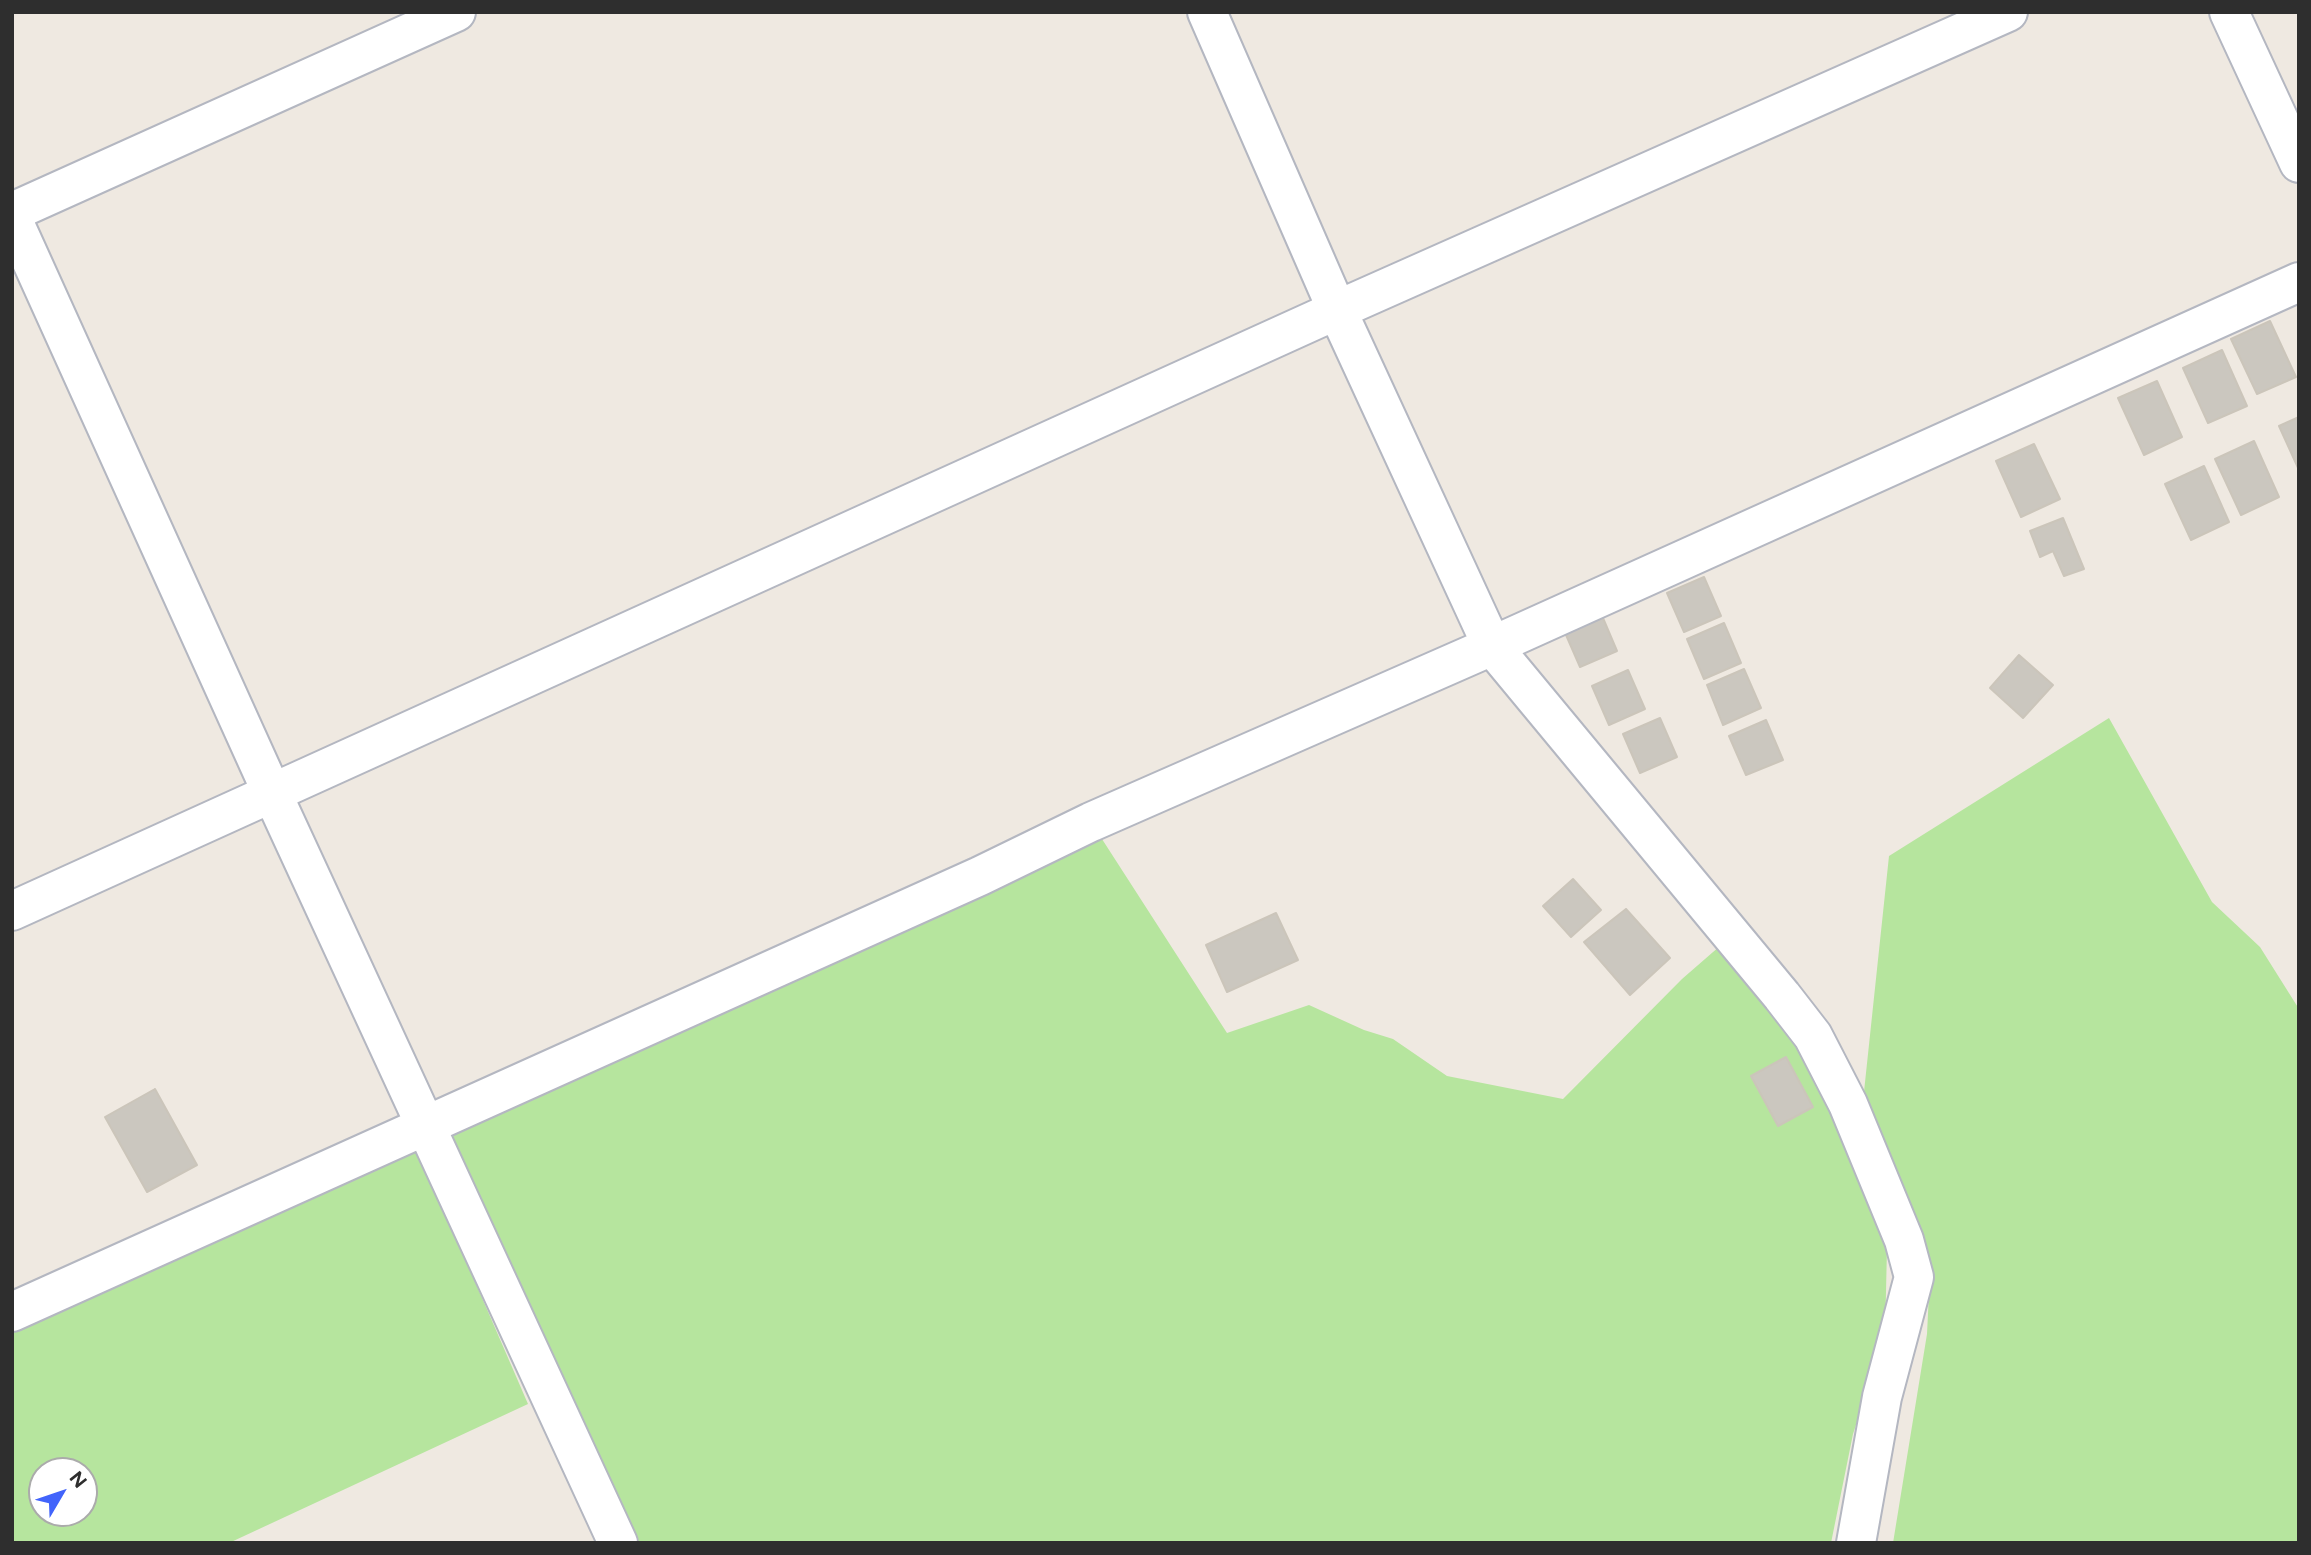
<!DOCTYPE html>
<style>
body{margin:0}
#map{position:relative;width:2311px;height:1555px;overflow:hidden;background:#efe9e1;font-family:Figtree,sans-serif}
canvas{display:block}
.frame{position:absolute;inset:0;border:14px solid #2e2e2e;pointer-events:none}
.north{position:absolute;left:28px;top:1457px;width:70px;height:70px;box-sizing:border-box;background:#fff;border:2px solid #ababab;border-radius:50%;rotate:51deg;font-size:19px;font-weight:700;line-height:28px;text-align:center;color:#2e2e2e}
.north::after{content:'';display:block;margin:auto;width:24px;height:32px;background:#4264fb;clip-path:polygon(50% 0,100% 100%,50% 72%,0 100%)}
</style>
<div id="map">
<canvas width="2311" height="1555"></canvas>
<div class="frame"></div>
<div class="north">N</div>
</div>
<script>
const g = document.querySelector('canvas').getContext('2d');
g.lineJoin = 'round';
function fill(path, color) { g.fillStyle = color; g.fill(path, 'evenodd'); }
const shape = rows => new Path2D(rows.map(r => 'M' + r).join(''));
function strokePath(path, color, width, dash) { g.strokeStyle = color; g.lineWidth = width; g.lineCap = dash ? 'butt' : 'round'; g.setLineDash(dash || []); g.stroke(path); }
const green = shape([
 [2109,718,2212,902,2260,947,2299,1009,2299,1543,1893,1543,1927,1334,1930,1273,1861,1120,1889,856],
 [1091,822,1227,1033,1309,1005,1364,1030,1393,1039,1447,1076,1563,1099,1682,979,1728,939,1803,1050,1887,1247,1885,1337,1853,1434,1831,1543,624,1543,430,1132],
 [418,1150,528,1404,229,1543,12,1543,12,1321],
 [42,1471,84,1471,84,1513,42,1513]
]);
const building = shape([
 [2270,321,2296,377,2257,394,2231,339,2270,321],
 [2222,350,2247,406,2208,423,2183,368,2222,350],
 [2157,381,2182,437,2144,455,2118,398,2157,381],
 [2299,417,2299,470,2279,426,2299,417],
 [2254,441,2279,497,2241,515,2215,459,2254,441],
 [2034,444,2060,499,2021,517,1996,461,2034,444],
 [2204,466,2229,522,2191,540,2165,484,2204,466],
 [2063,518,2084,569,2064,576,2053,551,2040,557,2030,531,2063,518],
 [1704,577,1721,616,1684,632,1667,593,1704,577],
 [1600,611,1617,651,1580,667,1563,628,1600,611],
 [1724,623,1741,663,1704,679,1687,639,1724,623],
 [2019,655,2053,685,2023,718,1990,688,2019,655],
 [1744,669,1761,708,1723,725,1707,685,1744,669],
 [1628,670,1645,709,1609,725,1592,686,1628,670],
 [1660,718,1677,757,1640,773,1623,734,1660,718],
 [1766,720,1783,760,1746,775,1729,736,1766,720],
 [1573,879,1601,910,1571,937,1543,906,1573,879],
 [1626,909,1670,958,1630,995,1584,942,1626,909],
 [1276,913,1298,960,1227,992,1206,945,1276,913],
 [1786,1057,1813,1107,1778,1126,1751,1076,1786,1057],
 [155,1089,197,1165,147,1192,105,1117,155,1089]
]);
const street = shape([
 [1207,12,1337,310,1492,646,1782,996,1813,1036,1848,1104,1904,1240,1914,1277,1882,1397,1856,1543],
 [2229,12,2299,163],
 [12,212,456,12],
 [12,218,272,793,618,1543],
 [12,911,1337,310,2008,12],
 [12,1312,980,876,1091,822,1492,646,2299,282]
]);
fill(green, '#b6e59e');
fill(building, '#cbc7bf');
strokePath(building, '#cbc5ba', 2);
strokePath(street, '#b4b7c1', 42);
strokePath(street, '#fff', 38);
</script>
